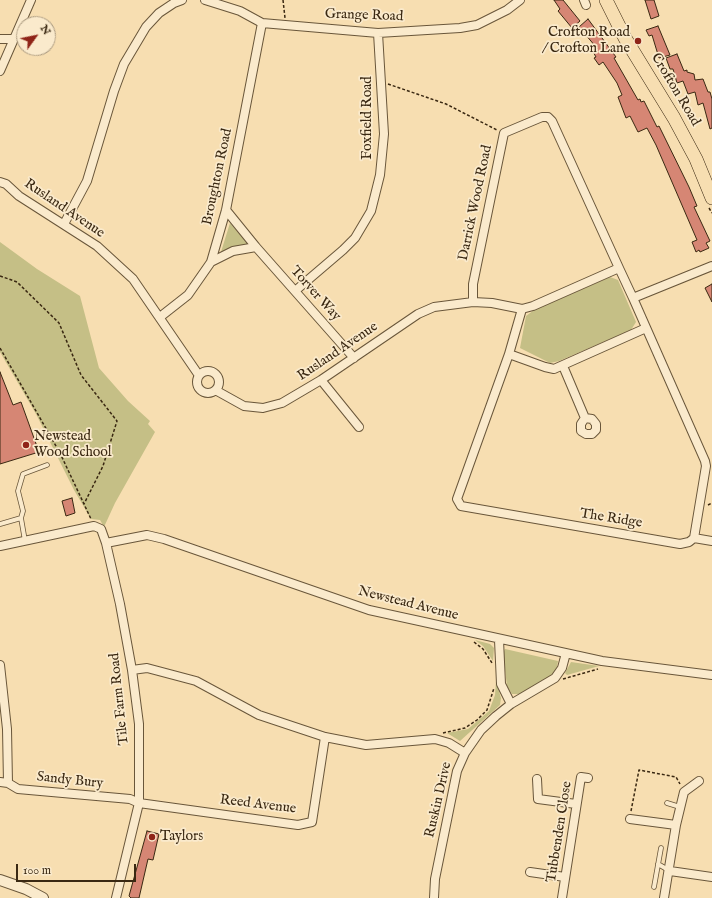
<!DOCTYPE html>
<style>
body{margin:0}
#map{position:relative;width:712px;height:898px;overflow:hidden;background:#f7deb1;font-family:"IM FELL English",serif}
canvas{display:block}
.north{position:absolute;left:16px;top:16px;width:40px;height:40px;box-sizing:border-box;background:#faeacc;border:1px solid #ad9c82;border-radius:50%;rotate:57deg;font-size:11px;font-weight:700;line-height:16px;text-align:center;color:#3a2812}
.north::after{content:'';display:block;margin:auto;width:14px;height:18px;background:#8f2418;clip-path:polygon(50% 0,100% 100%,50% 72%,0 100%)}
.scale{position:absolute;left:16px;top:864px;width:120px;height:18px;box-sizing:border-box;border:2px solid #3a2812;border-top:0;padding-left:5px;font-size:12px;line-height:14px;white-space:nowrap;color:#3a2812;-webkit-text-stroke:3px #faeacc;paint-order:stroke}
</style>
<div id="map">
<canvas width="712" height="898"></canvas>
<div class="north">N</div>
<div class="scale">100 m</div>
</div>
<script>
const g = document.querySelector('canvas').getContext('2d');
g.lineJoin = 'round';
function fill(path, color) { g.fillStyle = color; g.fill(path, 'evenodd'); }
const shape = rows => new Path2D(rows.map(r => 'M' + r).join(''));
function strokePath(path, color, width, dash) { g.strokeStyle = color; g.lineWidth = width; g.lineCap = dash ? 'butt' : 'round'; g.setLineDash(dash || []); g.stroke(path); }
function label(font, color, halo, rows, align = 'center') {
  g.font = font + ' "IM FELL English",serif'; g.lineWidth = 3.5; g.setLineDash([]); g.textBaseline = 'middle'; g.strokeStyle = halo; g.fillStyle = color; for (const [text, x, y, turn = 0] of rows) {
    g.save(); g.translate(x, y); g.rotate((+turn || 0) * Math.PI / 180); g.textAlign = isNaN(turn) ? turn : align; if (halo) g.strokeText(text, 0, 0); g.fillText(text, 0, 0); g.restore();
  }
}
const green = shape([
 [230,223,248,244,233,248,220,255],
 [0,242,37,269,80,296,99,368,128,401,150,421,148,424,155,432,115,503,104,527,100,520,91,519,74,490,36,414,0,352],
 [610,277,618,280,636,322,631,330,559,361,550,363,520,348,526,316,534,310],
 [475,640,490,644,494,648,493,661,483,646],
 [505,649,558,661,557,667,555,673,522,694,512,694,507,686,503,653],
 [571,662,599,666,567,675,565,673],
 [496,681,501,698,500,705,460,741,447,733,468,729,489,711,495,695]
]);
const building = shape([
 [554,0,563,0,580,21,572,28,558,11,560,9,554,0],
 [645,0,654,0,659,16,651,19,645,0],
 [588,19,616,57,614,58,638,100,640,99,641,102,644,101,657,127,659,126,689,187,697,206,694,207,710,241,706,243,709,248,700,252,699,250,696,252,692,242,697,240,656,145,647,128,638,132,630,116,626,118,618,97,622,95,617,83,603,62,599,65,594,58,596,57,592,50,596,47,579,27,588,19],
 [658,26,670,55,659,58,652,35,649,36,646,30,658,26],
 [677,54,684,71,687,70,687,72,694,74,695,80,703,79,708,92,710,92,712,99,712,128,710,129,703,103,698,105,695,92,688,94,683,81,677,83,673,69,670,69,666,58,677,54],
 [712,284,712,302,705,288,712,284],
 [0,372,13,405,21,402,39,452,0,464,0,372],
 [72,498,75,513,66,516,62,501,72,498],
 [147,831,159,834,153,860,148,859,139,898,131,898,129,896,147,831]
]);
const path = shape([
 [283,0,285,18],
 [388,84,446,104,497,130],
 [709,208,712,213],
 [0,276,17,282,59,323,81,375,117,421,103,466,84,504],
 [0,348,60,453,91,519],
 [708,505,712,503],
 [474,642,483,649,492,663],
 [563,679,598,669],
 [443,733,465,728,477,720,487,710,494,688],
 [631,811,639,770,676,777,680,784]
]);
const service = shape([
 [21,518,25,541],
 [0,524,21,518,23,511,18,491,23,474,47,465],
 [667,803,680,807],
 [658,864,670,871],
 [654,887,661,848]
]);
const minor = shape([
 [205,0,240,11,262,23,378,33,460,28,477,25,507,10,520,0],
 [584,0,586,5],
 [0,39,14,39],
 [0,71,31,0],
 [0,182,6,184,19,196,97,246,133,279,198,374],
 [226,210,256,247,354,358],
 [64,224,87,181,114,91,124,64,146,27,159,13,174,3,182,0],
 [211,262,233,251,256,247],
 [295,291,343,250,355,238,371,211,380,175,384,134,378,33],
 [473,302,473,284,504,133,542,117,548,117,552,121,619,268],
 [160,317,188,295,211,262,226,210,262,23],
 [646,328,554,369,545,367,509,354,522,309,533,306,619,268,633,298,712,266],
 [509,354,457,499,461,506,680,544,689,542,694,538,706,466,705,461,633,298],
 [563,366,585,418,592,419,596,424,596,430,592,434,586,434,581,431,581,424,585,418],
 '197 382a11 11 0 1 1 22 0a11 11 0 1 1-22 0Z',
 [321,380,359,427],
 [217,391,244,406,263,408,282,403,321,380,418,314,434,307,473,302,492,303,522,309],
 [694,538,712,541],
 [106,543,147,535,164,539,369,610,602,661,712,675],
 [0,546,94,526,101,529,106,543,120,604,132,670,139,724,139,803,116,898],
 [499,640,501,684,511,704],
 [0,665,7,729,8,783],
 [132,670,147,668,196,681,259,715,325,737,366,745,435,739,449,743,465,753],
 [537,779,538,799,576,804],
 [0,782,8,783,18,789,130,799,139,803,298,825,312,822,325,737],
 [630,819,676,825],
 [670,871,712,877],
 [530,872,565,877],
 [434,898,435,879,457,771,465,753,481,730,496,716,511,704,555,678,562,668,566,653],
 [562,898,581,777,588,778],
 [664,898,676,825,684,792,699,781]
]);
const tertiary = shape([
 [0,880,26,889,43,898]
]);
const primary = shape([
 [606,0,625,38,674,118,696,159,712,198]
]);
const markers = [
 [638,41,4,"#8f2418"],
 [26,445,4,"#8f2418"],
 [152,837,4,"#8f2418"]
];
const streetNames = [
 ["Grange Road",364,16,2],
 ["Crofton Road",675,90,59],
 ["Foxfield Road",368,118,-90],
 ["Broughton Road",218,177,-78],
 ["Darrick Wood Road",476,203,-78],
 ["Rusland Avenue",64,209,34],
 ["Torver Way",315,294,48],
 ["Rusland Avenue",338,352,-34],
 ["The Ridge",611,519,9],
 ["Newstead Avenue",408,604,14],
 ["Tile Farm Road",120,699,-96],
 ["Sandy Bury",70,781,6],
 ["Ruskin Drive",439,800,-77],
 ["Reed Avenue",258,805,7],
 ["Tubbenden Close",560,832,-81]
];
const poiNames = [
 ["Crofton Road",630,33,"right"],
 ["/ Crofton Lane",630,49,"right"],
 ["Newstead",34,437],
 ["Wood School",34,453],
 ["Taylors",160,837]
];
fill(green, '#c5bf86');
fill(building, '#d68674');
strokePath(building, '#3a2812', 1);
strokePath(service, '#69563a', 5.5);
strokePath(minor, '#69563a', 10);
strokePath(tertiary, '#69563a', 12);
strokePath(primary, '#3a2812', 14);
strokePath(path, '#3a2812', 1.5, [3, 2]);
strokePath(service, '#faeacc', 4);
strokePath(minor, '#faeacc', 8);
strokePath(tertiary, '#faeacc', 10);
strokePath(primary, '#f7deb1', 13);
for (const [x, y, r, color] of markers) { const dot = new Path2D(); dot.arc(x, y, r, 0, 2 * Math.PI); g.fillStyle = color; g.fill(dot); strokePath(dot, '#faeacc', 1.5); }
label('14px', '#3a2812', '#faeacc', streetNames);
label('14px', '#3a2812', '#faeacc', poiNames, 'left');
</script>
